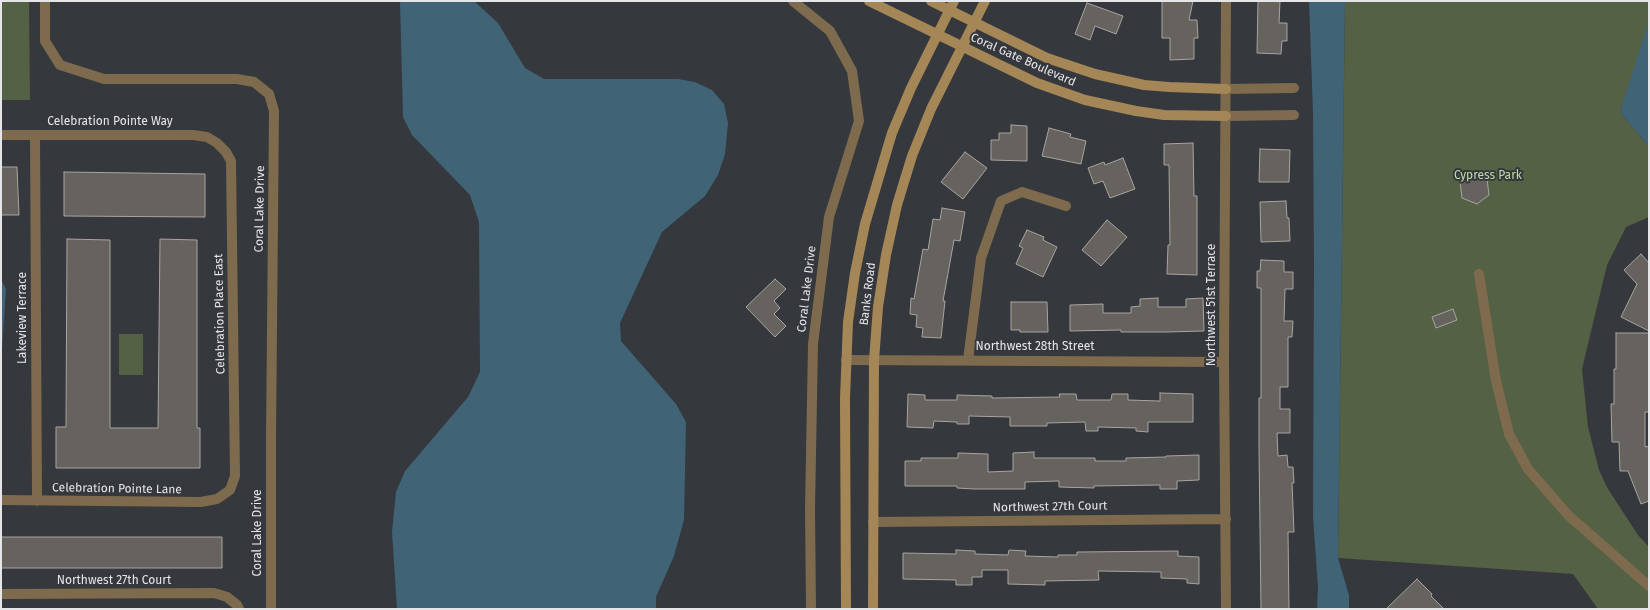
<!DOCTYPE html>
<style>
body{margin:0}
#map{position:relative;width:1650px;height:610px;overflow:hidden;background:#35383c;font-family:"Fira Sans",sans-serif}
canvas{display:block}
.frame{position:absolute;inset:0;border:2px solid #e4e6e8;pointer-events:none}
</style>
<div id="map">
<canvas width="1650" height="610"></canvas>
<div class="frame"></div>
</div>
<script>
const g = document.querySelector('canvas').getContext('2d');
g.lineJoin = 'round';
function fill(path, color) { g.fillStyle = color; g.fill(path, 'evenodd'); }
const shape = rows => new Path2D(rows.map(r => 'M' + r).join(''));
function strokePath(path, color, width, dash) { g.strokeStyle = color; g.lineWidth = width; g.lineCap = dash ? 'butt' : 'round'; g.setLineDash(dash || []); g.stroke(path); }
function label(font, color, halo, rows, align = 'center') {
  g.font = font + ' "Fira Sans",sans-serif'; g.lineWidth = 4; g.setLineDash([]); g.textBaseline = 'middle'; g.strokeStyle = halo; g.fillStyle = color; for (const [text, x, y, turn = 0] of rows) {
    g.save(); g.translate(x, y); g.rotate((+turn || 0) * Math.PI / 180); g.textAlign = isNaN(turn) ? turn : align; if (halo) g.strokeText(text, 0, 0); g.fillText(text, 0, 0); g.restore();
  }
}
const green = shape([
 [1,1,29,1,30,100,1,100],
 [1345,1,1649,1,1649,28,1620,112,1649,147,1649,217,1626,227,1607,265,1582,369,1588,427,1599,470,1608,489,1638,535,1649,547,1649,609,1598,609,1573,574,1338,558],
 [119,334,143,334,143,375,119,375]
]);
const water = shape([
 [400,1,474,1,498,23,525,68,544,79,678,79,695,82,712,90,724,104,728,123,725,154,718,175,705,196,662,232,620,323,621,341,676,404,686,422,684,520,674,556,656,597,656,609,397,609,392,532,396,492,405,471,468,397,480,372,479,222,470,195,412,135,403,117],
 [1309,1,1345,1,1338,558,1349,595,1349,609,1317,609,1318,587,1313,517,1314,266,1313,113],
 [1649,20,1649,147,1620,112],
 [1,279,6,289,1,365]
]);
const building = shape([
 [1162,1,1193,1,1189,20,1197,20,1198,38,1194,38,1194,59,1170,60,1170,38,1162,38,1162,1],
 [1258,1,1280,1,1279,23,1287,23,1287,41,1282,41,1281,54,1257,53,1258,1],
 [1087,3,1123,16,1116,34,1095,26,1090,40,1075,34,1087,3],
 [1011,125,1027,126,1027,161,991,160,991,140,999,140,999,133,1011,133,1011,125],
 [1049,128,1071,134,1070,137,1086,141,1081,164,1042,156,1049,128],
 [1193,143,1194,196,1197,196,1197,275,1167,274,1168,245,1170,245,1169,165,1164,165,1164,144,1193,143],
 [1260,149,1290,150,1289,182,1259,182,1260,149],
 [965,152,987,168,963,199,941,182,965,152],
 [1123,158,1135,189,1110,198,1103,181,1094,184,1088,168,1104,162,1105,165,1123,158],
 [1,167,17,167,19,215,1,215,1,167],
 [64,172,205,174,205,217,64,216,64,172],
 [1472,173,1487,179,1489,195,1477,204,1462,198,1460,181,1472,173],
 [1286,201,1287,218,1289,218,1290,241,1261,242,1260,202,1286,201],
 [942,208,965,212,960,241,954,240,943,301,945,301,941,338,922,337,923,328,916,327,917,315,910,314,911,298,914,299,923,249,928,250,933,219,940,220,942,208],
 [1107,220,1127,237,1101,266,1082,250,1107,220],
 [1027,230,1044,237,1043,240,1057,247,1043,277,1016,264,1023,248,1019,246,1027,230],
 [67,239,110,240,110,428,158,428,160,239,197,240,197,428,200,428,200,468,56,468,56,427,66,427,67,239],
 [1641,254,1649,263,1649,331,1621,317,1637,284,1624,270,1641,254],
 [1261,260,1284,261,1284,272,1293,272,1293,289,1285,289,1284,321,1293,321,1292,337,1288,337,1288,387,1280,387,1280,409,1290,409,1290,433,1277,433,1278,456,1287,455,1288,467,1293,467,1294,483,1292,483,1294,532,1288,532,1289,609,1261,609,1259,448,1259,398,1261,398,1261,288,1257,288,1257,271,1260,271,1261,260],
 [775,279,786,289,774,301,780,308,774,314,786,326,775,337,746,307,775,279],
 [1158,298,1158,307,1186,307,1186,299,1203,298,1204,331,1166,332,1121,332,1121,330,1070,331,1070,305,1103,304,1103,313,1131,313,1131,307,1140,306,1140,299,1158,298],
 [1011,302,1047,302,1048,332,1020,332,1020,330,1011,330,1011,302],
 [1453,309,1457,320,1436,328,1432,317,1453,309],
 [1616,333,1649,333,1649,412,1645,412,1645,447,1649,446,1649,501,1641,504,1628,471,1620,471,1619,442,1612,442,1611,404,1614,404,1614,369,1616,369,1616,333],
 [1160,393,1193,394,1193,422,1148,422,1148,432,1136,431,1136,428,1098,427,1098,431,1086,431,1085,422,1047,423,1047,426,1010,426,1010,417,969,416,969,424,957,424,957,422,934,421,933,428,907,427,908,394,925,395,925,400,957,400,957,395,992,396,992,398,1060,397,1059,394,1076,394,1077,400,1111,400,1112,394,1128,394,1128,400,1160,401,1160,393],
 [1034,452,1034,458,1095,458,1095,461,1126,461,1126,458,1166,457,1166,456,1199,455,1199,480,1177,481,1177,489,1160,489,1160,485,1094,486,1094,488,1059,487,1059,481,1025,482,1025,489,974,489,957,488,957,486,905,486,905,461,921,461,921,458,958,458,958,453,988,454,988,472,1013,471,1013,453,1034,452],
 [1,537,222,537,222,568,1,568,1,537],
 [956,550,975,551,975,554,1008,555,1009,550,1026,551,1025,556,1058,557,1058,555,1077,555,1077,552,1178,551,1178,556,1199,557,1199,584,1187,583,1187,579,1161,578,1161,572,1098,571,1099,580,1045,581,1045,585,1008,584,1008,570,982,570,982,577,972,577,972,585,956,585,956,580,903,579,903,553,956,554,956,550],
 [1417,579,1432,594,1431,596,1444,609,1386,609,1417,579]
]);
const street = shape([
 [45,1,45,41,60,65,104,79,237,79,254,82,269,94,274,111,271,438,271,609],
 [793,1,830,31,852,71,859,121,829,217,813,344,810,509,811,609],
 [1226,1,1224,362,1226,609],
 [1226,89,1294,88],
 [1226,116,1294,115],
 [1,135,193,135,207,137,217,143,226,152,231,161,235,476,230,490,217,499,201,502,1,500],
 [35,135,37,501],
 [1479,274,1496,381,1509,434,1528,469,1568,515,1649,586],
 [846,360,1224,362],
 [968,360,981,258,1001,201,1022,192,1066,206],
 [873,522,1226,519],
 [1,594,214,593,227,597,237,605,239,609]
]);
const secondary = shape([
 [869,1,1037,83,1085,100,1136,111,1164,115,1226,116],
 [931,1,1047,58,1095,74,1144,85,1169,87,1226,89],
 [846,609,845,398,848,322,855,273,865,224,892,133,911,88,954,1],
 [873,609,874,360,878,307,886,255,897,205,912,156,931,109,985,1]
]);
const streetNames = [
 ["Coral Gate Boulevard",1023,60,24],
 ["Celebration Pointe Way",110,122],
 ["Coral Lake Drive",260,209,-89],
 ["Coral Lake Drive",807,289,-83],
 ["Banks Road",868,294,-83],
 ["Northwest 51st Terrace",1212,305,-90],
 ["Celebration Place East",220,314,-91],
 ["Lakeview Terrace",23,318,-90],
 ["Northwest 28th Street",1035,347],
 ["Celebration Pointe Lane",117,489,1],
 ["Northwest 27th Court",1050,507,-1],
 ["Coral Lake Drive",258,533,-90],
 ["Northwest 27th Court",114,581]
];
const parkNames = [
 ["Cypress Park",1488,176]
];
fill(green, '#546145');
fill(water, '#406375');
fill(building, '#66635f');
strokePath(building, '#a9a4a0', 1);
strokePath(street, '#7e6b4d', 10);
strokePath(secondary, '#a58656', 10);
label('12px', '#e4e6e8', '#35383c', streetNames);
label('12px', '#c2dca4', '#35383c', parkNames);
</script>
